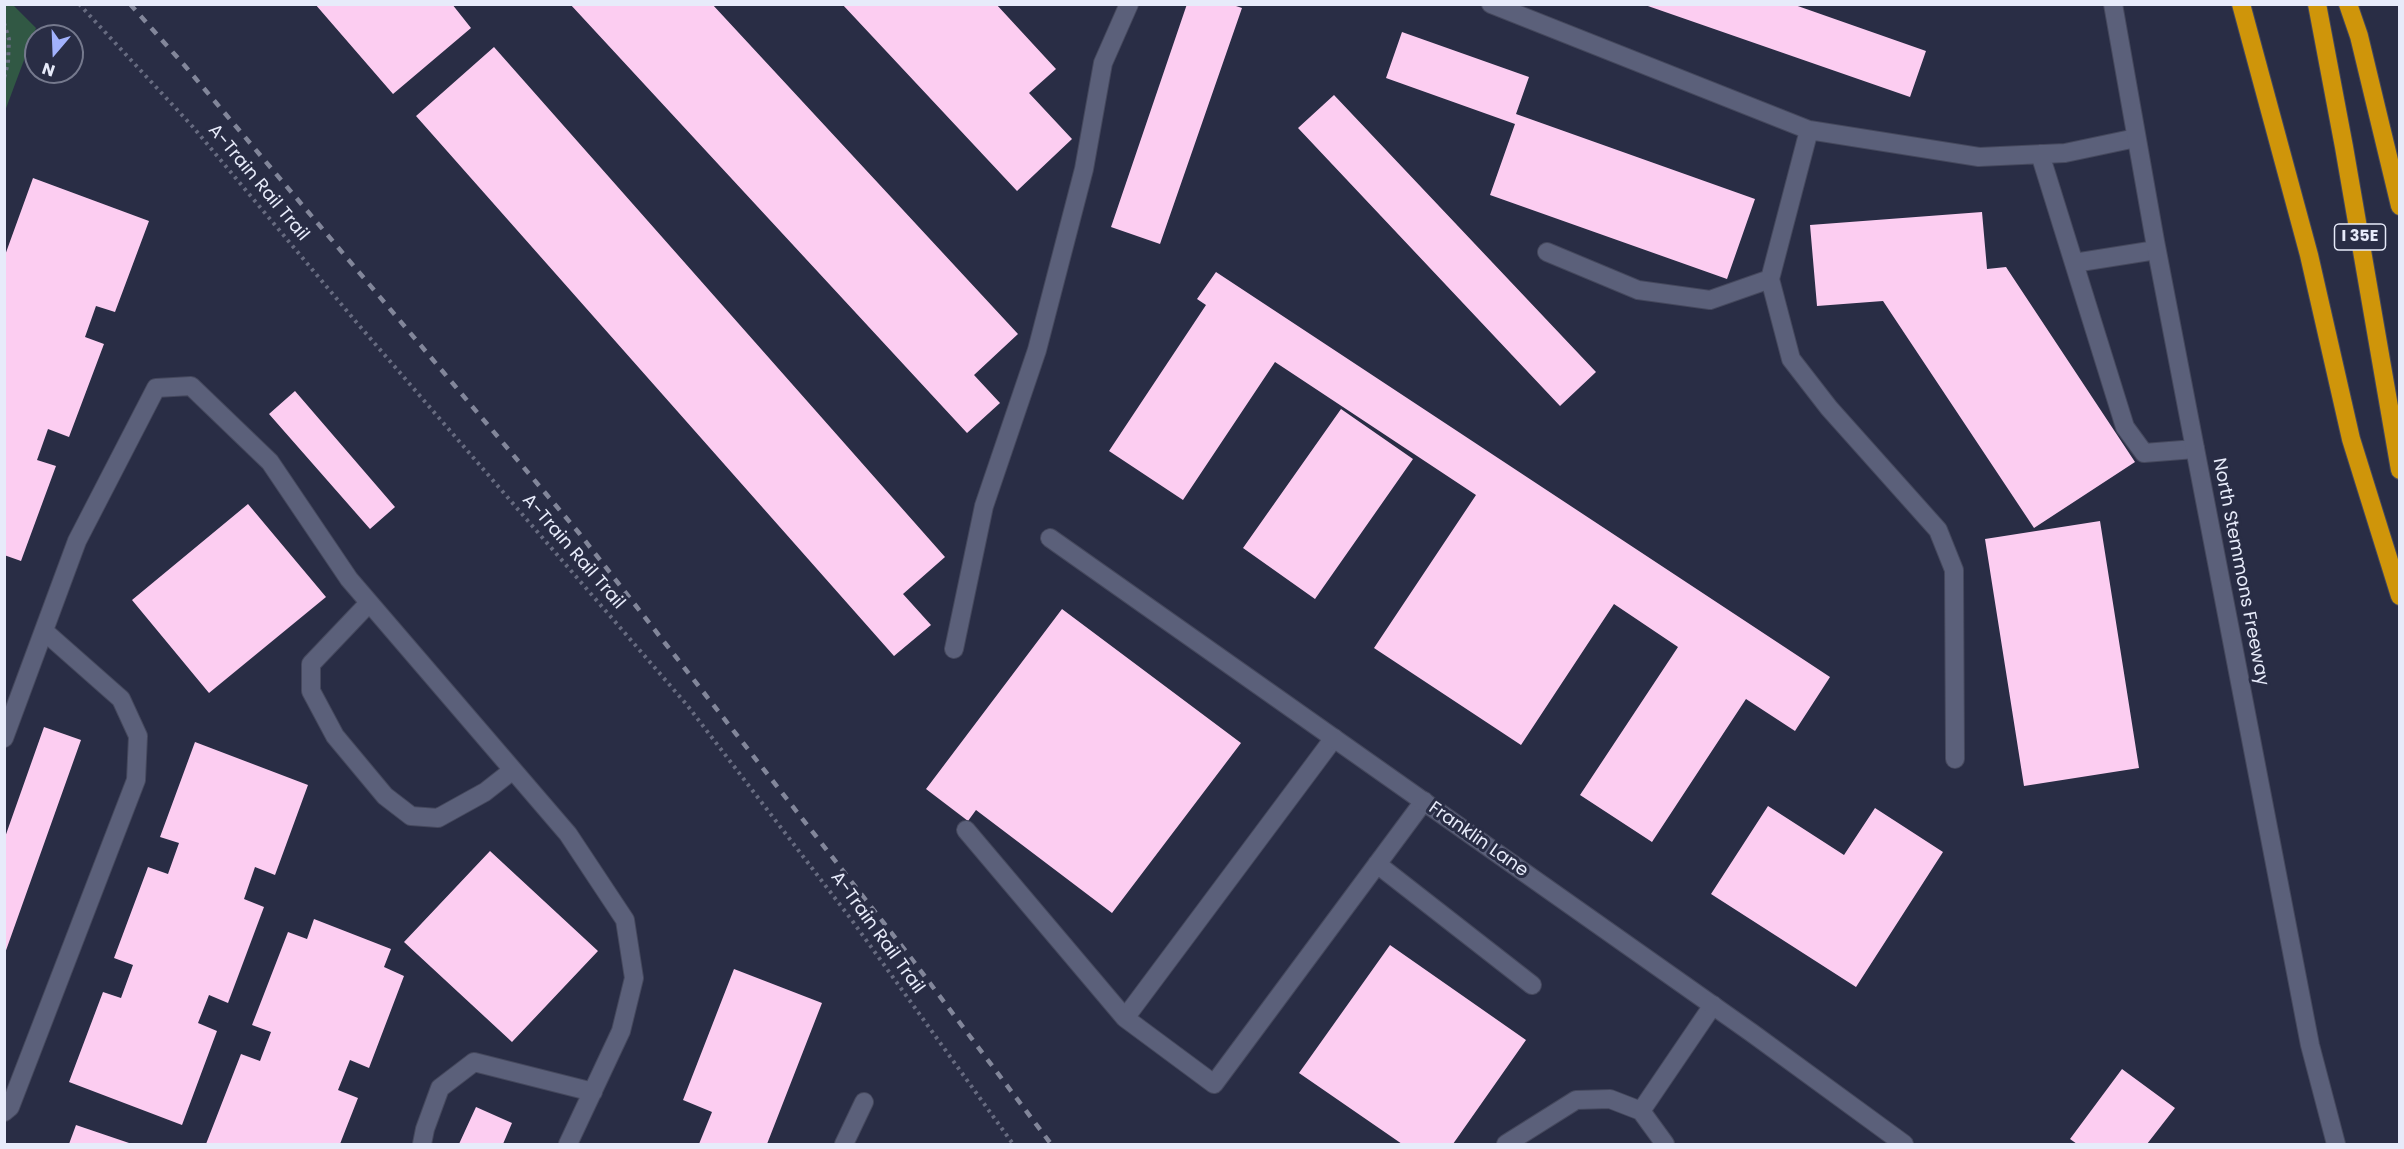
<!DOCTYPE html>
<style>
body{margin:0}
#map{position:relative;width:2404px;height:1149px;overflow:hidden;background:#292d45;font-family:Poppins,sans-serif}
canvas{display:block}
.frame{position:absolute;inset:0;border:6px solid #e7ebfa;pointer-events:none}
.north{position:absolute;left:24px;top:24px;width:60px;height:60px;box-sizing:border-box;background:#292d45;border:2px solid #75798d;border-radius:50%;rotate:199deg;font-size:16px;font-weight:700;line-height:24px;text-align:center;color:#e7ebfa}
.north::after{content:'';display:block;margin:auto;width:21px;height:27px;background:#a2b2fd;clip-path:polygon(50% 0,100% 100%,50% 72%,0 100%)}
</style>
<div id="map">
<canvas width="2404" height="1149"></canvas>
<div class="frame"></div>
<div class="north">N</div>
</div>
<script>
const g = document.querySelector('canvas').getContext('2d');
g.lineJoin = 'round';
function fill(path, color) { g.fillStyle = color; g.fill(path, 'evenodd'); }
const shape = rows => new Path2D(rows.map(r => 'M' + r).join(''));
function strokePath(path, color, width, dash) { g.strokeStyle = color; g.lineWidth = width; g.lineCap = dash ? 'butt' : 'round'; g.setLineDash(dash || []); g.stroke(path); }
function label(font, color, halo, rows, align = 'center') {
  g.font = font + ' Poppins,sans-serif'; g.lineWidth = 6; g.setLineDash([]); g.textBaseline = 'middle'; g.strokeStyle = halo; g.fillStyle = color; for (const [text, x, y, turn = 0] of rows) {
    g.save(); g.translate(x, y); g.rotate((+turn || 0) * Math.PI / 180); g.textAlign = isNaN(turn) ? turn : align; if (halo) g.strokeText(text, 0, 0); g.fillText(text, 0, 0); g.restore();
  }
}
const green = shape([
 [5,4,13,5,36,28,5,111]
]);
const building = shape([
 [315,4,452,4,471,28,393,94],
 [570,4,712,4,1018,334,974,375,1000,403,967,433],
 [842,4,996,4,1056,69,1029,93,1072,139,1017,191],
 [1187,4,1230,4,1242,8,1160,244,1111,227],
 [1792,4,1926,51,1910,97,1645,5],
 [1402,32,1529,77,1516,114,1755,199,1727,279,1490,195,1515,124,1386,78],
 [494,47,945,557,903,594,931,625,894,656,416,116],
 [1334,95,1596,372,1560,406,1298,128],
 [33,178,149,221,115,312,96,306,85,337,104,344,69,437,48,429,37,460,56,466,21,561,4,555,4,258],
 [1982,212,1987,269,2006,267,2135,462,2034,528,1883,301,1817,306,1810,225],
 [1216,272,1830,677,1795,731,1746,699,1652,842,1580,795,1678,647,1614,604,1521,745,1374,648,1476,495,1275,362,1183,500,1109,451,1206,305,1197,299],
 [295,391,395,507,370,529,269,414],
 [1341,409,1413,459,1315,599,1243,548],
 [248,504,326,597,209,693,132,600],
 [2100,521,2139,768,2024,786,1985,539],
 [1062,609,1241,743,1112,913,976,810,968,821,926,789],
 [44,727,81,740,4,956,4,840],
 [195,742,308,785,275,875,255,867,244,899,264,907,228,1003,209,995,198,1023,217,1031,182,1125,69,1082,103,992,121,998,133,965,114,958,148,867,168,874,179,843,160,837],
 [1768,806,1844,855,1875,808,1943,852,1856,987,1711,894],
 [490,851,598,951,512,1042,404,942],
 [314,919,391,949,384,967,404,976,369,1068,350,1060,338,1090,358,1098,340,1144,206,1144,241,1054,260,1061,271,1032,252,1025,288,932,307,939],
 [1390,945,1526,1040,1453,1144,1402,1144,1299,1073],
 [734,969,822,1003,767,1144,699,1144,712,1112,683,1100],
 [2122,1069,2175,1108,2147,1144,2077,1144,2070,1139],
 [476,1107,512,1123,503,1144,459,1144],
 [76,1125,132,1144,69,1144]
]);
const path = shape([
 [79,4,193,127,357,323,687,705,851,919,1013,1144],
 [4,23,9,39,8,63,4,78]
]);
const service = shape([
 [1491,4,1809,130,1979,157,2065,153,2136,138],
 [1809,130,1770,279,1791,359,1829,408,1938,530,1954,570,1955,759],
 [2040,154,2125,427,2144,453,2195,449],
 [1547,252,1638,290,1710,300,1770,279],
 [2074,263,2156,250],
 [369,603,311,664,311,691,335,736,385,796,411,816,438,818,485,792,513,770],
 [954,649,984,506,1037,350,1084,169,1103,63,1129,4],
 [4,738,77,541,156,388,191,386,270,462,349,579,568,834,625,920,634,978,621,1031,568,1144],
 [966,830,1125,1018,1334,738],
 [1377,864,1532,985],
 [1125,1018,1214,1084,1424,801],
 [4,1112,10,1107,136,780,138,736,121,699,44,631],
 [422,1144,425,1129,440,1088,474,1062,593,1092],
 [844,1144,864,1102],
 [1506,1144,1576,1100,1610,1099,1641,1111],
 [1665,1144,1641,1111,1713,1005]
]);
const minor = shape([
 [1050,538,1752,1033,1904,1144]
]);
const secondary = shape([
 [2113,4,2155,241,2310,1045,2336,1144]
]);
const motorway = shape([
 [2241,4,2309,255,2351,439,2400,596],
 [2317,4,2344,147,2400,470],
 [2348,4,2359,36,2400,206]
]);
const rail = shape([
 [130,4,185,66,579,533,908,954,1051,1144]
]);
const shields = [
 [2360,237,51]
];
const shieldNames = [
 ["I 35E",2360,237]
];
const streetNames = [
 ["A-Train Rail Trail",258,183,50],
 ["A-Train Rail Trail",573,552,49],
 ["North Stemmons Freeway",2240,572,79],
 ["Franklin Lane",1478,840,35],
 ["A-Train Rail Trail",877,933,54]
];
fill(green, '#315844');
fill(building, '#fccdf1');
strokePath(service, '#45485d', 20);
strokePath(minor, '#45485d', 20);
strokePath(secondary, '#45485d', 20);
strokePath(motorway, '#45485d', 20);
strokePath(path, '#676b80', 4, [3, 4.5]);
strokePath(service, '#5b607a', 18);
strokePath(minor, '#5b607a', 18);
strokePath(secondary, '#5b607a', 18);
strokePath(motorway, '#cf950a', 18);
strokePath(rail, '#82869a', 4.5, [8, 8]);
for (const [x, y, w] of shields) { const box = new Path2D(); box.roundRect(x - w / 2, y - 13, w, 26, 4.5); g.fillStyle = '#292d45'; g.fill(box); strokePath(box, '#e7ebfa', 1.5); }
label('bold 16px', '#e7ebfa', null, shieldNames);
label('18px', '#e7ebfa', '#292d45', streetNames);
</script>
